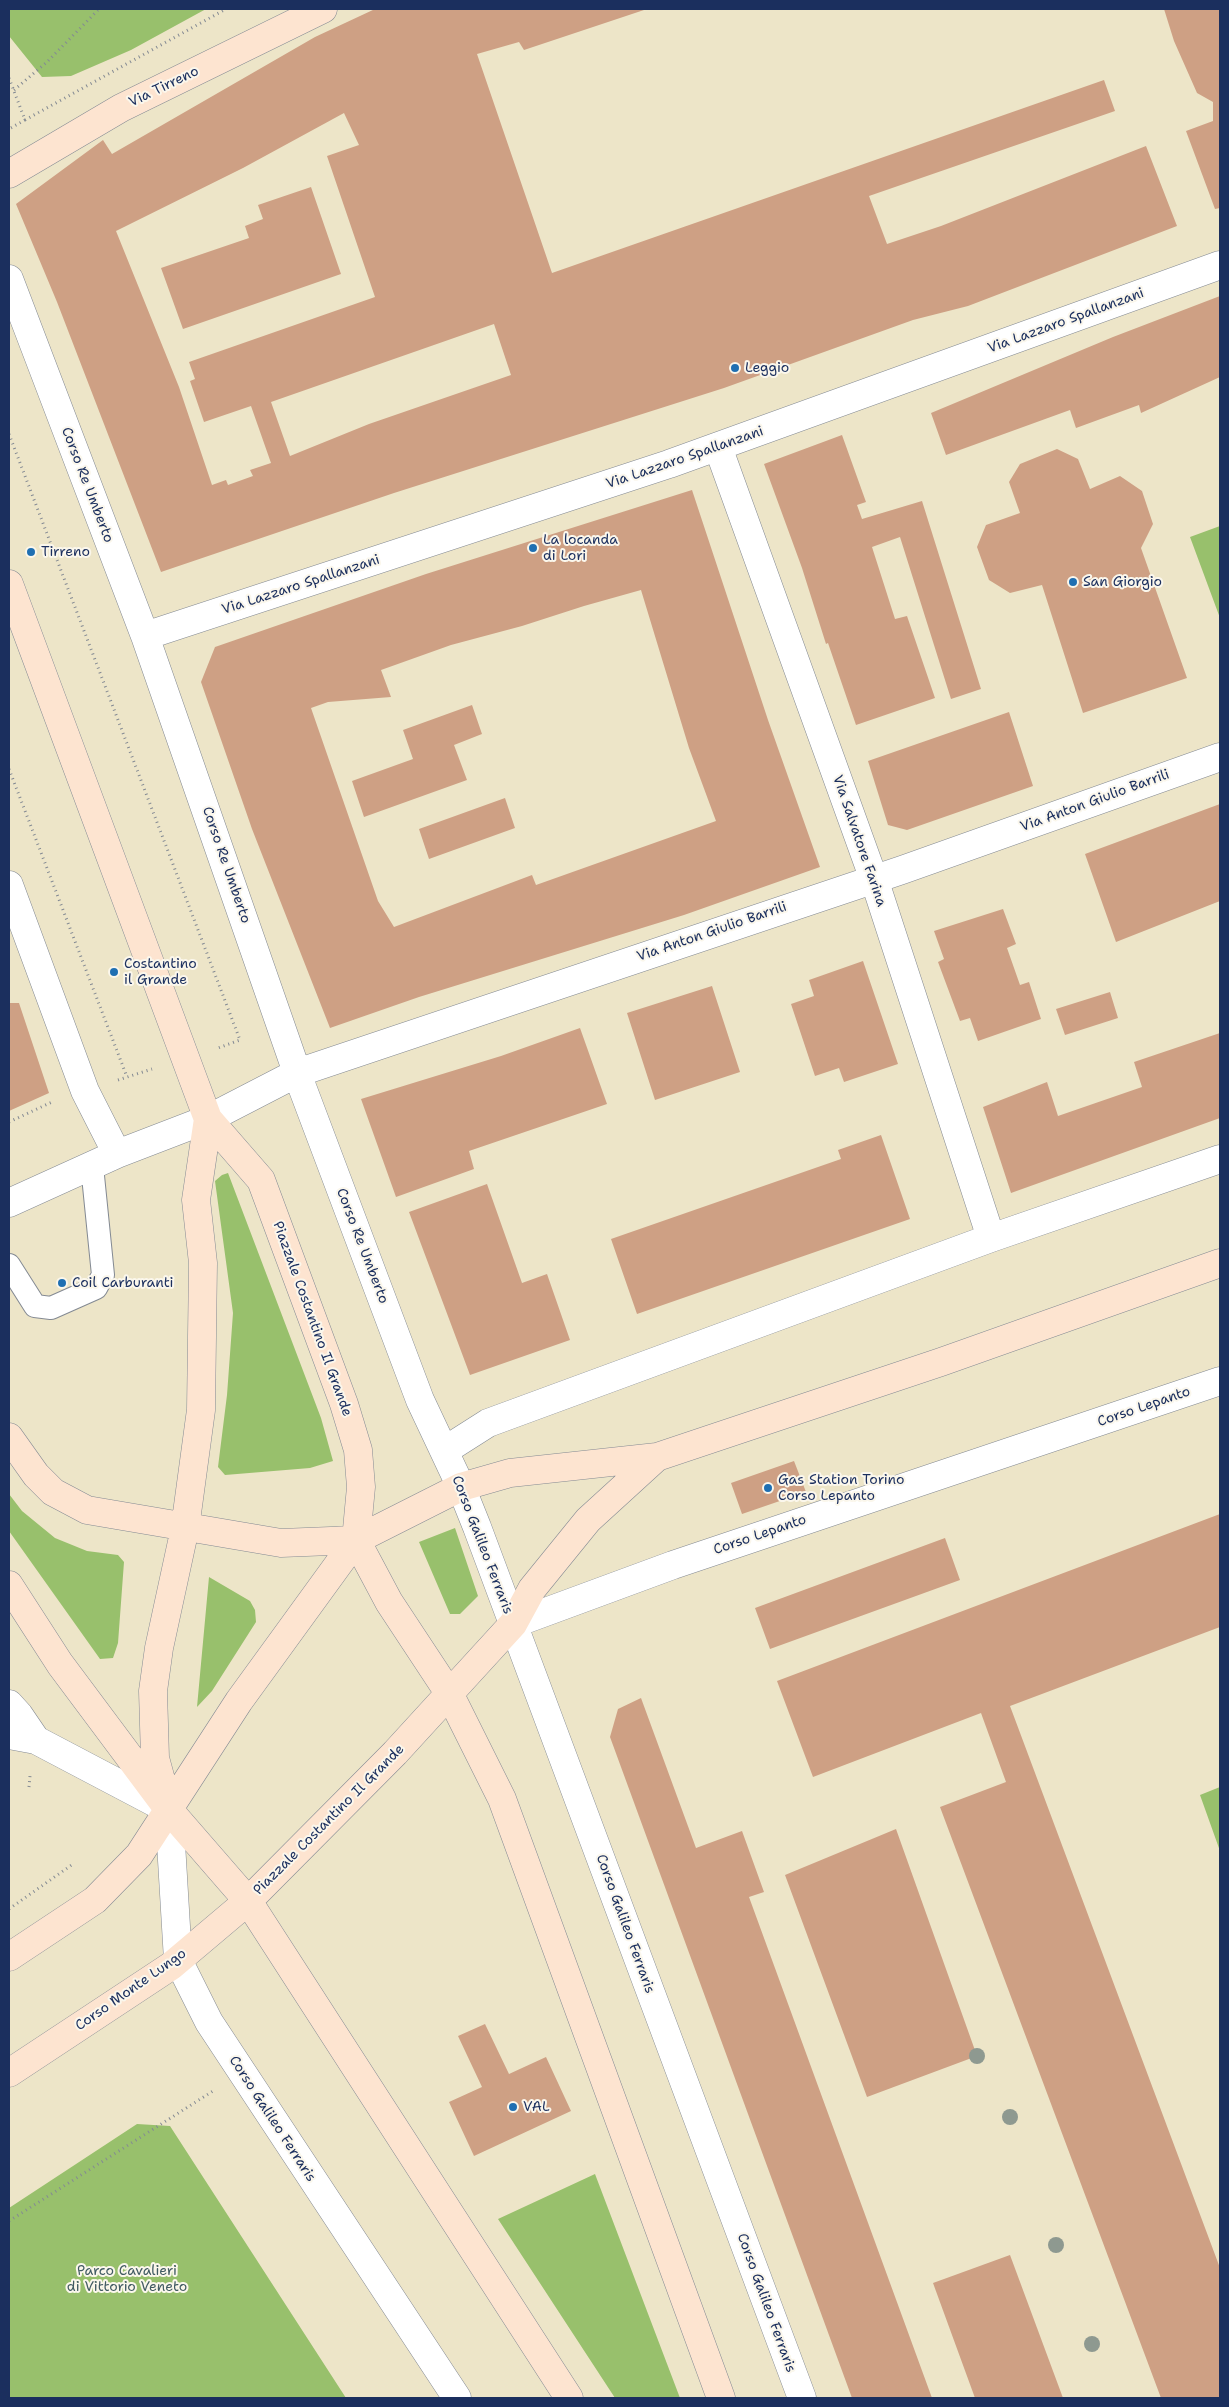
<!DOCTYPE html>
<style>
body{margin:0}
#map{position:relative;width:1229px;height:2407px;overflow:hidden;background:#ede5c8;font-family:"Shantell Sans",sans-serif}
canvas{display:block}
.frame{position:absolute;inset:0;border:10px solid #1b2f5e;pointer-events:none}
</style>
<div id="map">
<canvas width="1229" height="2407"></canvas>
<div class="frame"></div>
</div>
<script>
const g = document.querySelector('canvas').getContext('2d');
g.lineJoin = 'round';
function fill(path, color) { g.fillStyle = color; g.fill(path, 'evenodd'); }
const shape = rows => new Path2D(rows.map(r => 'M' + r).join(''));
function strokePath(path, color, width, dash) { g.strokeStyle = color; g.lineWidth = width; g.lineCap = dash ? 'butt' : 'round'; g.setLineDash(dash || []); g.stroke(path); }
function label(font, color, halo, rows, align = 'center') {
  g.font = font + ' "Shantell Sans",sans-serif'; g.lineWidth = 4; g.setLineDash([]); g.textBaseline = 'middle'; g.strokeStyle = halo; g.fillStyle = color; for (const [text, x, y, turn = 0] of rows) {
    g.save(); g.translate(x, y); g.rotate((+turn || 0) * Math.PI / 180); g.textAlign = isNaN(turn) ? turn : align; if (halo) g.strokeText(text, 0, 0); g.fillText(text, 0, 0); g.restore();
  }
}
const green = shape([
 [9,9,206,9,131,50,71,76,42,77,9,36],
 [1220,526,1220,618,1190,537],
 [228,1173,321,1418,333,1461,310,1468,225,1475,218,1467,227,1395,233,1313,215,1181,222,1175],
 [9,1494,22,1511,55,1538,87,1551,118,1555,124,1562,118,1643,113,1658,100,1659,9,1531],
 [455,1528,478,1596,460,1614,450,1614,419,1542],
 [209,1577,250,1601,255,1610,256,1622,212,1691,197,1707],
 [1220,1787,1220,1851,1200,1795],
 [137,2124,170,2126,346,2398,9,2398,9,2208],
 [595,2174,680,2398,615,2398,498,2219]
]);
const building = shape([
 [375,9,647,9,524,50,519,42,477,54,552,273,1104,80,1115,111,869,196,887,244,941,226,1146,146,1177,226,968,306,913,320,724,388,394,493,161,572,57,302,16,204,103,140,112,154,315,37],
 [344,113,359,145,327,156,375,297,189,362,195,379,190,381,204,422,251,406,271,463,250,470,253,476,228,485,226,480,212,485,179,387,116,231,243,168],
 [494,324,511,375,369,424,290,456,271,402],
 [1164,9,1220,9,1220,208,1215,209,1186,131,1213,121,1213,102,1197,93,1174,41],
 [311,187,341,274,183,329,161,268,249,238,245,226,263,219,258,205],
 [1220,296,1220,377,1141,413,1139,405,1076,428,1070,410,946,455,931,413,1113,337],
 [842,435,866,502,857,505,862,519,922,501,981,689,951,699,900,537,872,547,895,619,907,616,935,698,856,725,828,643,826,644,802,568,764,464],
 [1057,449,1078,459,1090,489,1120,476,1142,491,1153,524,1141,548,1187,678,1083,713,1042,585,1010,593,989,580,977,547,986,525,1020,513,1009,482,1020,464],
 [692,490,768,720,820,867,684,915,419,997,330,1028,252,829,201,682,215,647,426,574],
 [641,590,689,748,716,821,536,885,532,875,394,927,378,901,311,708,328,702,391,697,381,670,451,645,522,626,584,606],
 [472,705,482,734,454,745,467,780,364,817,352,781,413,759,403,730],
 [1009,712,1033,786,907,830,888,825,868,761],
 [505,798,515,828,429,859,419,829],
 [1220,804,1220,901,1116,942,1085,854],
 [1003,909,1016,944,1007,948,1020,985,1029,982,1041,1019,978,1041,970,1018,960,1021,938,962,944,959,934,931],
 [863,961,898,1064,844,1082,839,1068,815,1076,791,1004,814,996,809,980],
 [712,986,740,1072,655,1100,627,1013],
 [1110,992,1118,1018,1065,1035,1056,1009],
 [9,1003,19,1003,49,1093,9,1111],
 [580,1028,607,1104,469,1151,474,1169,396,1197,361,1099,501,1056],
 [1220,1033,1220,1118,1011,1193,983,1107,1047,1082,1058,1116,1142,1087,1134,1062],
 [881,1135,910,1219,637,1314,611,1239,841,1159,838,1150],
 [487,1184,522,1283,547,1274,570,1340,470,1375,409,1212],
 [794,1461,806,1492,742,1514,731,1483],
 [1220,1514,1220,1627,1010,1706,1220,2268,1220,2398,1161,2398,940,1807,1006,1782,981,1713,813,1777,777,1681],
 [945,1538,960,1580,770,1649,755,1608],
 [641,1698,696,1848,742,1831,764,1892,749,1897,932,2398,852,2398,610,1737,618,1709],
 [896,1829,977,2056,867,2097,785,1875],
 [485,2024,509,2074,546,2057,571,2111,474,2156,449,2102,482,2087,458,2036],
 [1010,2255,1063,2398,975,2398,933,2283]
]);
const path = shape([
 [9,78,25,120,9,129],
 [14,90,47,62,99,9],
 [25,120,226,9],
 [9,434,240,1040,218,1048],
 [9,769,127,1077],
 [118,1080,152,1069],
 [9,1122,52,1102],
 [29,1787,30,1776],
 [9,1909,73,1864],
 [9,2221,213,2091]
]);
const lane = shape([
 [9,1265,35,1306,51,1308,96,1288,103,1275,92,1166]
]);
const street = shape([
 [9,279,145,636,301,1084,420,1400,461,1487,477,1527,802,2398],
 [718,447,877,888,991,1238],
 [145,636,669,464,1220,265],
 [9,885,85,1091,117,1154],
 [9,1203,117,1154,208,1119,297,1073,902,870,1220,757],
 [444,1451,488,1423,991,1238,1220,1159],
 [513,1624,673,1565,1220,1381],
 [9,1704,19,1715,36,1740],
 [9,1735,36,1740,169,1810,178,1960,209,2022,457,2398]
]);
const secondary = shape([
 [9,174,121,108,323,9],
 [9,584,208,1119,261,1180,344,1404,358,1450,361,1487,356,1540,239,1701,139,1855,95,1900,9,1957],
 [9,1437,36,1475,53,1492,87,1510,281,1543,356,1540,461,1487,510,1473,657,1457,941,1362,1220,1263],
 [356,1540,389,1602,449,1693,502,1799,721,2398],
 [9,1585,60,1664,169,1810,248,1901,569,2398],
 [165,1795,155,1758,153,1691,159,1648,185,1528,201,1410,203,1263,196,1200,208,1119],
 [9,2073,171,1966,248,1901,395,1753,513,1624,532,1589,588,1520,657,1457]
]);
const trees = [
 [977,2056],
 [1010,2117],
 [1056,2245],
 [1092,2344]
];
const markers = [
 [735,368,5,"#1f6fb2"],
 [533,548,5,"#1f6fb2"],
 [31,552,5,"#1f6fb2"],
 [1073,582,5,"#1f6fb2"],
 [114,972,5,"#1f6fb2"],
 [62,1283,5,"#1f6fb2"],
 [768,1488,5,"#1f6fb2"],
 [513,2107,5,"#1f6fb2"]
];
const streetNames = [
 ["Via Tirreno",164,87,-26],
 ["Via Lazzaro Spallanzani",1066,321,-20],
 ["Via Lazzaro Spallanzani",685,458,-19],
 ["Corso Re Umberto",87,485,69],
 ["Via Lazzaro Spallanzani",301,585,-18],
 ["Via Anton Giulio Barrili",1095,801,-20],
 ["Via Salvatore Farina",859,841,71],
 ["Corso Re Umberto",226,865,71],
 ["Via Anton Giulio Barrili",712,932,-19],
 ["Corso Re Umberto",362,1246,69],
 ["Piazzale Costantino Il Grande",312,1319,70],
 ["Corso Lepanto",1144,1407,-19],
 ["Corso Lepanto",760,1535,-19],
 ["Corso Galileo Ferraris",482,1545,69],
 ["Piazzale Costantino Il Grande",329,1820,-45],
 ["Corso Galileo Ferraris",625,1924,70],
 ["Corso Monte Lungo",131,1990,-35],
 ["Corso Galileo Ferraris",272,2119,57],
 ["Corso Galileo Ferraris",766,2303,70]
];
const poiNames = [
 ["Leggio",745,368],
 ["La locanda",543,540],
 ["di Lori",543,556],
 ["Tirreno",41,552],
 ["San Giorgio",1083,582],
 ["Costantino",124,964],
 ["il Grande",124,980],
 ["Coil Carburanti",72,1283],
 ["Gas Station Torino",778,1480],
 ["Corso Lepanto",778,1496],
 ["VAL",523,2107]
];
const parkNames = [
 ["Parco Cavalieri",127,2271],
 ["di Vittorio Veneto",127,2287]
];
fill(green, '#98c06c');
fill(building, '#cea084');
strokePath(lane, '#848a93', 24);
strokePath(street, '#848a93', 29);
strokePath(secondary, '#848a93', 29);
strokePath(path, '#848a93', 3, [1, 4]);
strokePath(lane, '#fff', 22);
strokePath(street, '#fff', 28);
strokePath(secondary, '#fde4d0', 28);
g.fillStyle = '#8e9990';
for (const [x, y] of trees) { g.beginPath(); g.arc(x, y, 8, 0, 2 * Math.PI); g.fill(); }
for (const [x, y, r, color] of markers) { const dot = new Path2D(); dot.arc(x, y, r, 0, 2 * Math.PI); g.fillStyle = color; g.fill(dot); strokePath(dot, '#fbf7ec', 2); }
label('14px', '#1b2f5e', '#fbf7ec', streetNames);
label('14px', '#1b2f5e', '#fbf7ec', poiNames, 'left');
label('14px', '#405a62', '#fbf7ec', parkNames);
</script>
